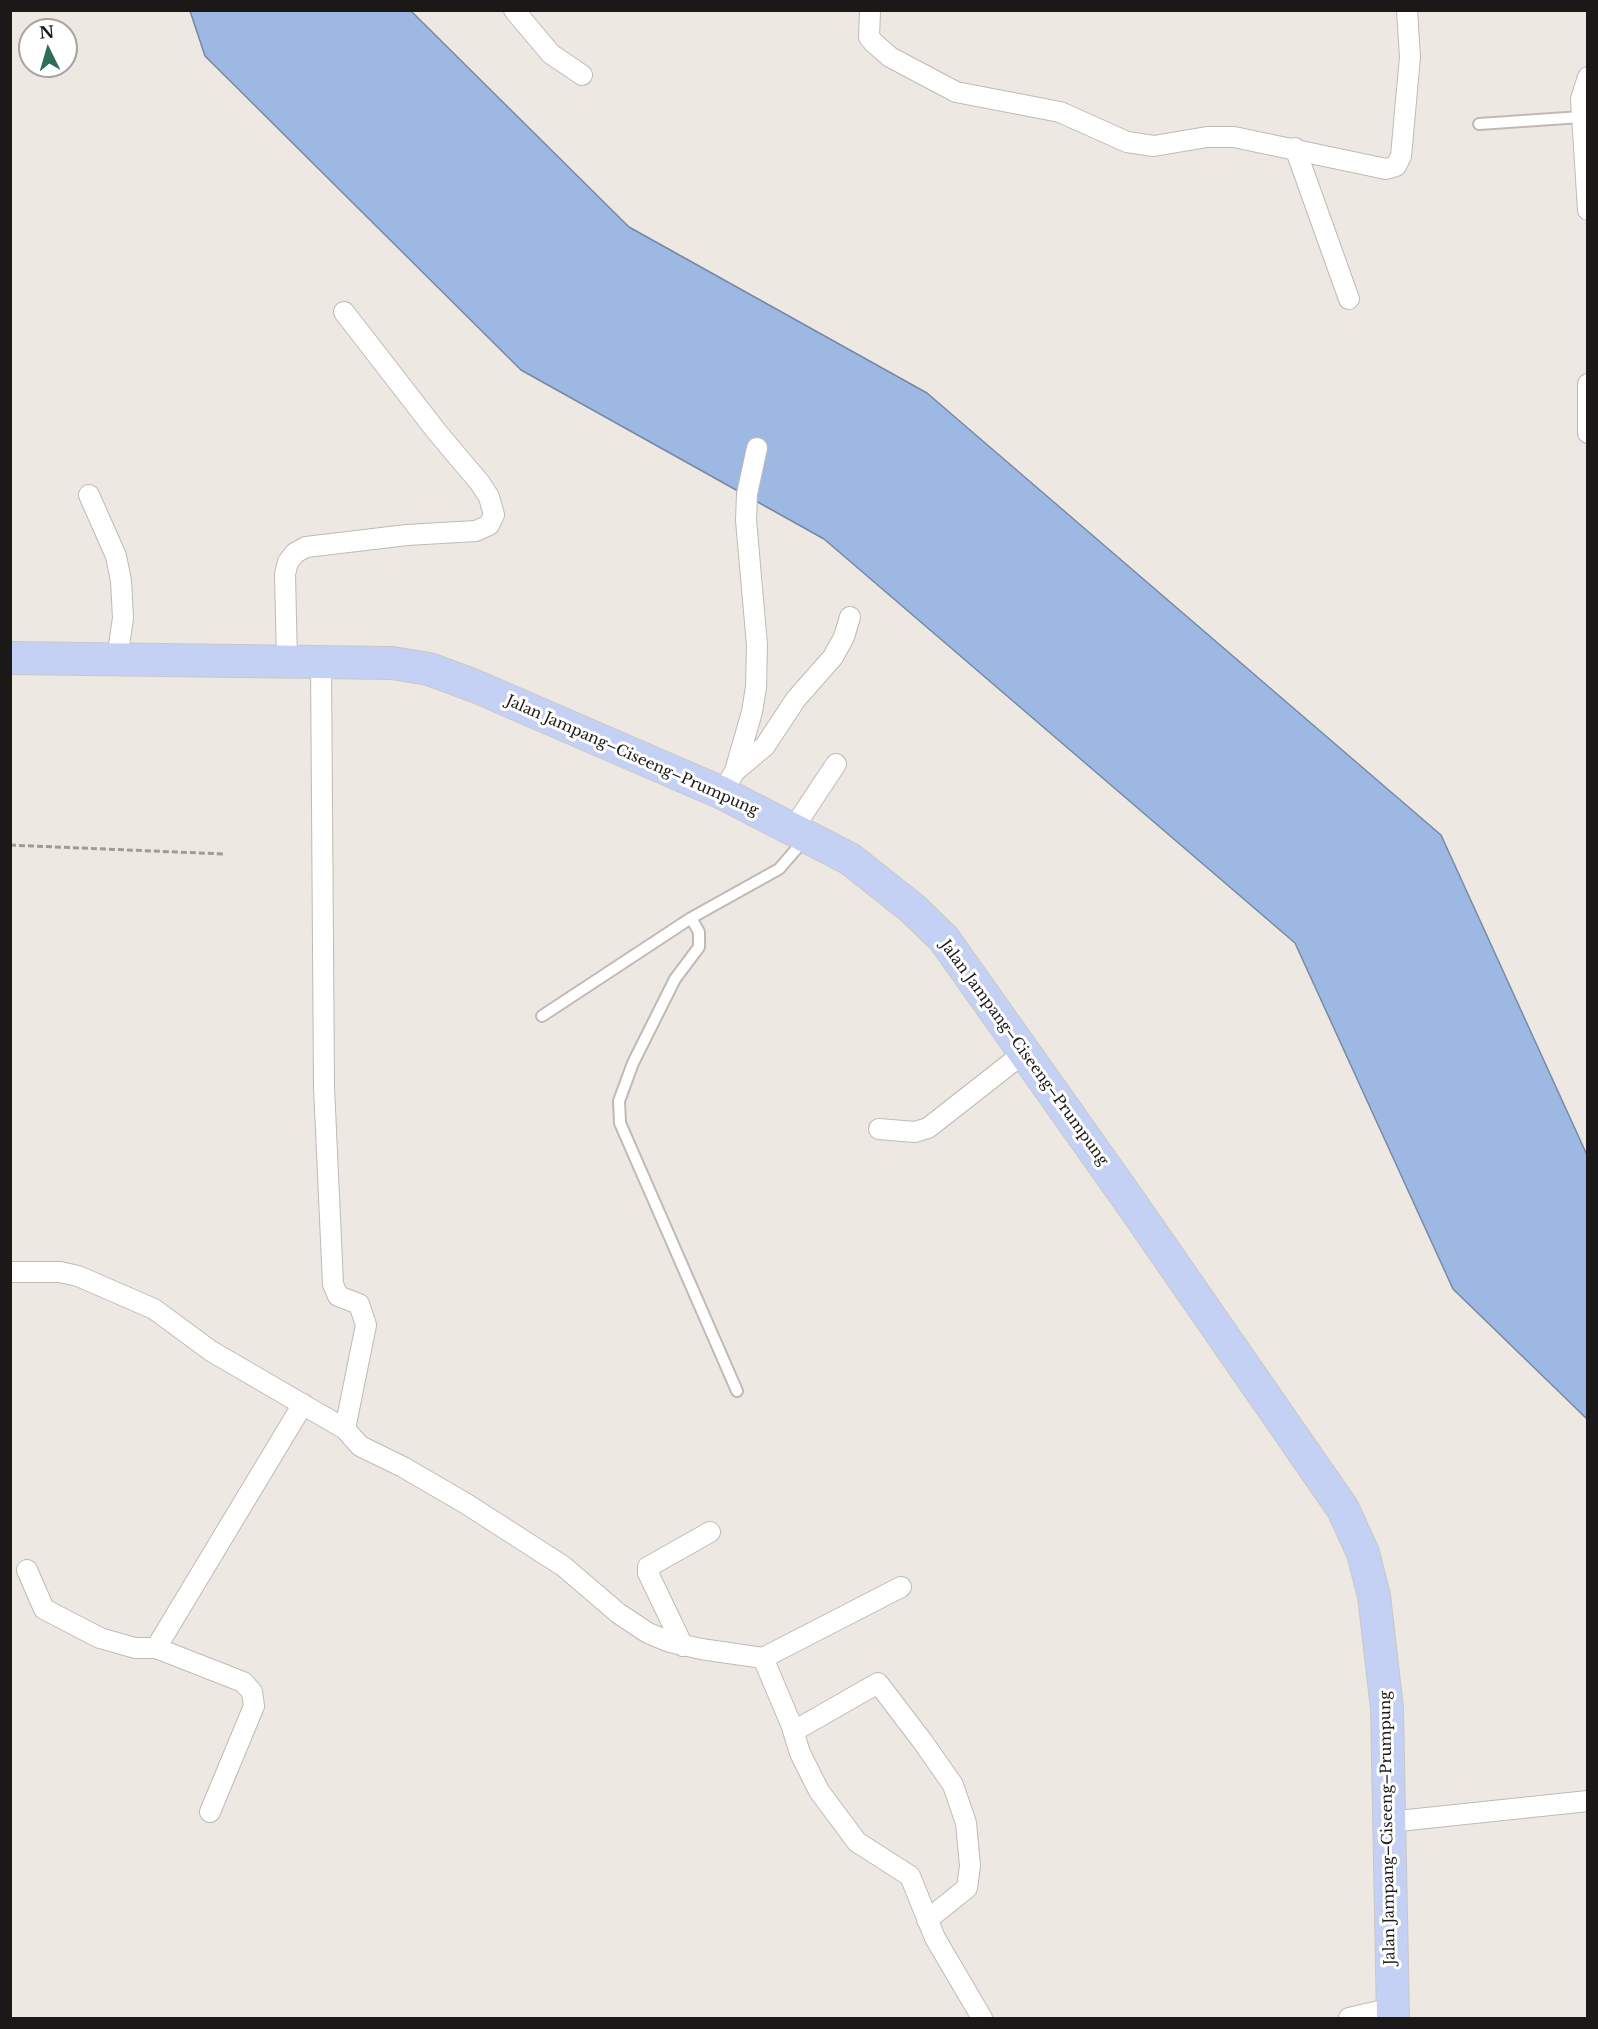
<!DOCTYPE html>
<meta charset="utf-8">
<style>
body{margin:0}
#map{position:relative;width:1598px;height:2029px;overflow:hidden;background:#eee8e2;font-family:"Libre Baskerville",serif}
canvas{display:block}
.frame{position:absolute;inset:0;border:12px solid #1b1917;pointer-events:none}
.north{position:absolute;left:18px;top:18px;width:60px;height:60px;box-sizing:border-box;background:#fff;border:2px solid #a4a3a2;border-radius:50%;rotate:355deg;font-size:16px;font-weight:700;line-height:24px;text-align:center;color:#1b1917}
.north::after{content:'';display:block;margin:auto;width:21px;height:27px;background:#2e6d5b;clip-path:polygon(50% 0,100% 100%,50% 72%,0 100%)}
</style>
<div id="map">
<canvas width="1598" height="2029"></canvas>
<div class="frame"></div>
<div class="north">N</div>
</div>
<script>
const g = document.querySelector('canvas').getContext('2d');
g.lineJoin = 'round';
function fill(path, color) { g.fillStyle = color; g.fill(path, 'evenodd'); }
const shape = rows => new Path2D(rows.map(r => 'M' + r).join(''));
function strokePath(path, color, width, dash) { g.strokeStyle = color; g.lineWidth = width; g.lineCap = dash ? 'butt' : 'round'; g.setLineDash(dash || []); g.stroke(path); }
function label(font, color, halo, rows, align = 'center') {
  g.font = font + ' "Libre Baskerville",serif'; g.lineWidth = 6; g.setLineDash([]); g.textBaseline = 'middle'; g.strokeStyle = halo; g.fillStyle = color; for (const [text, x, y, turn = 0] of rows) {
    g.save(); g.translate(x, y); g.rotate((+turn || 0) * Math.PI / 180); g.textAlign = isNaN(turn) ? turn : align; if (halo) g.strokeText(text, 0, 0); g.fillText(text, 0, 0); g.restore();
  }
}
const water = shape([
 [190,11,411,11,629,227,927,393,1441,835,1587,1155,1587,1419,1453,1289,1295,943,824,539,521,370,205,56,190,11]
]);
const path = shape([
 [10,845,223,854]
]);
const lane = shape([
 [1479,124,1581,117],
 [691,918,699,932,699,947,675,979,633,1063,619,1101,620,1123,737,1391],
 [542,1016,691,918,779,869,805,839]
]);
const street = shape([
 [514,10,551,54,582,75],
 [870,10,869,37,874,43,890,57,956,92,1060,112,1127,142,1154,146,1207,137,1234,137,1386,169,1396,166,1401,156,1410,57,1407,10],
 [1588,77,1581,99,1588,210],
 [1295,148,1349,299],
 [1588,384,1588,433],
 [89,495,116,556,121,581,123,618,117,659],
 [321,661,324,1087,333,1284,338,1296,359,1304,366,1325,345,1429],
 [287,662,285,574,288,562,295,553,306,547,407,535,476,531,489,525,494,515,489,497,480,483,437,432,344,312],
 [735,771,765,746,796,699,833,657,844,637,850,617],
 [722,793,735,771,752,712,756,687,757,645,746,520,747,494,757,448],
 [793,829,836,764],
 [879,1129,915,1132,928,1128,1025,1052],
 [10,1272,60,1272,78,1276,154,1309,211,1351,345,1429,360,1446,403,1467,465,1503,563,1566,618,1613,648,1633,670,1642,701,1649,763,1658,791,1724,800,1753,819,1791,857,1842,910,1876,935,1938,982,2018],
 [27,1570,44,1609,100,1638,135,1648,156,1648],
 [683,1646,648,1573,648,1567,710,1532],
 [763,1658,901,1587],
 [794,1731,878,1683,923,1742,953,1785,966,1823,970,1866,967,1888,927,1920],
 [210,1812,254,1706,252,1692,243,1682,156,1648,303,1404],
 [1389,1822,1588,1801],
 [1349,2018,1392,2008]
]);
const primary = shape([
 [10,658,392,663,429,669,475,686,722,793,850,859,912,908,944,939,1131,1203,1343,1509,1363,1553,1374,1596,1387,1708,1393,2018]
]);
const streetNames = [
 ["Jalan Jampang–Ciseeng–Prumpung",632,756,24],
 ["Jalan Jampang–Ciseeng–Prumpung",1024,1053,54],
 ["Jalan Jampang–Ciseeng–Prumpung",1388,1828,-91]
];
fill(water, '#9db8e2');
strokePath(water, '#7688a5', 1.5);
strokePath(lane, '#c0bab5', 14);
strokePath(street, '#c0bab5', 22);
strokePath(primary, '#c8c8c7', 34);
strokePath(path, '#a09b97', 3, [6, 3]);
strokePath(lane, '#fff', 10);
strokePath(street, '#fff', 20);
strokePath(primary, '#c4d1f5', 32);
label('15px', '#1b1917', '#fff', streetNames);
</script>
